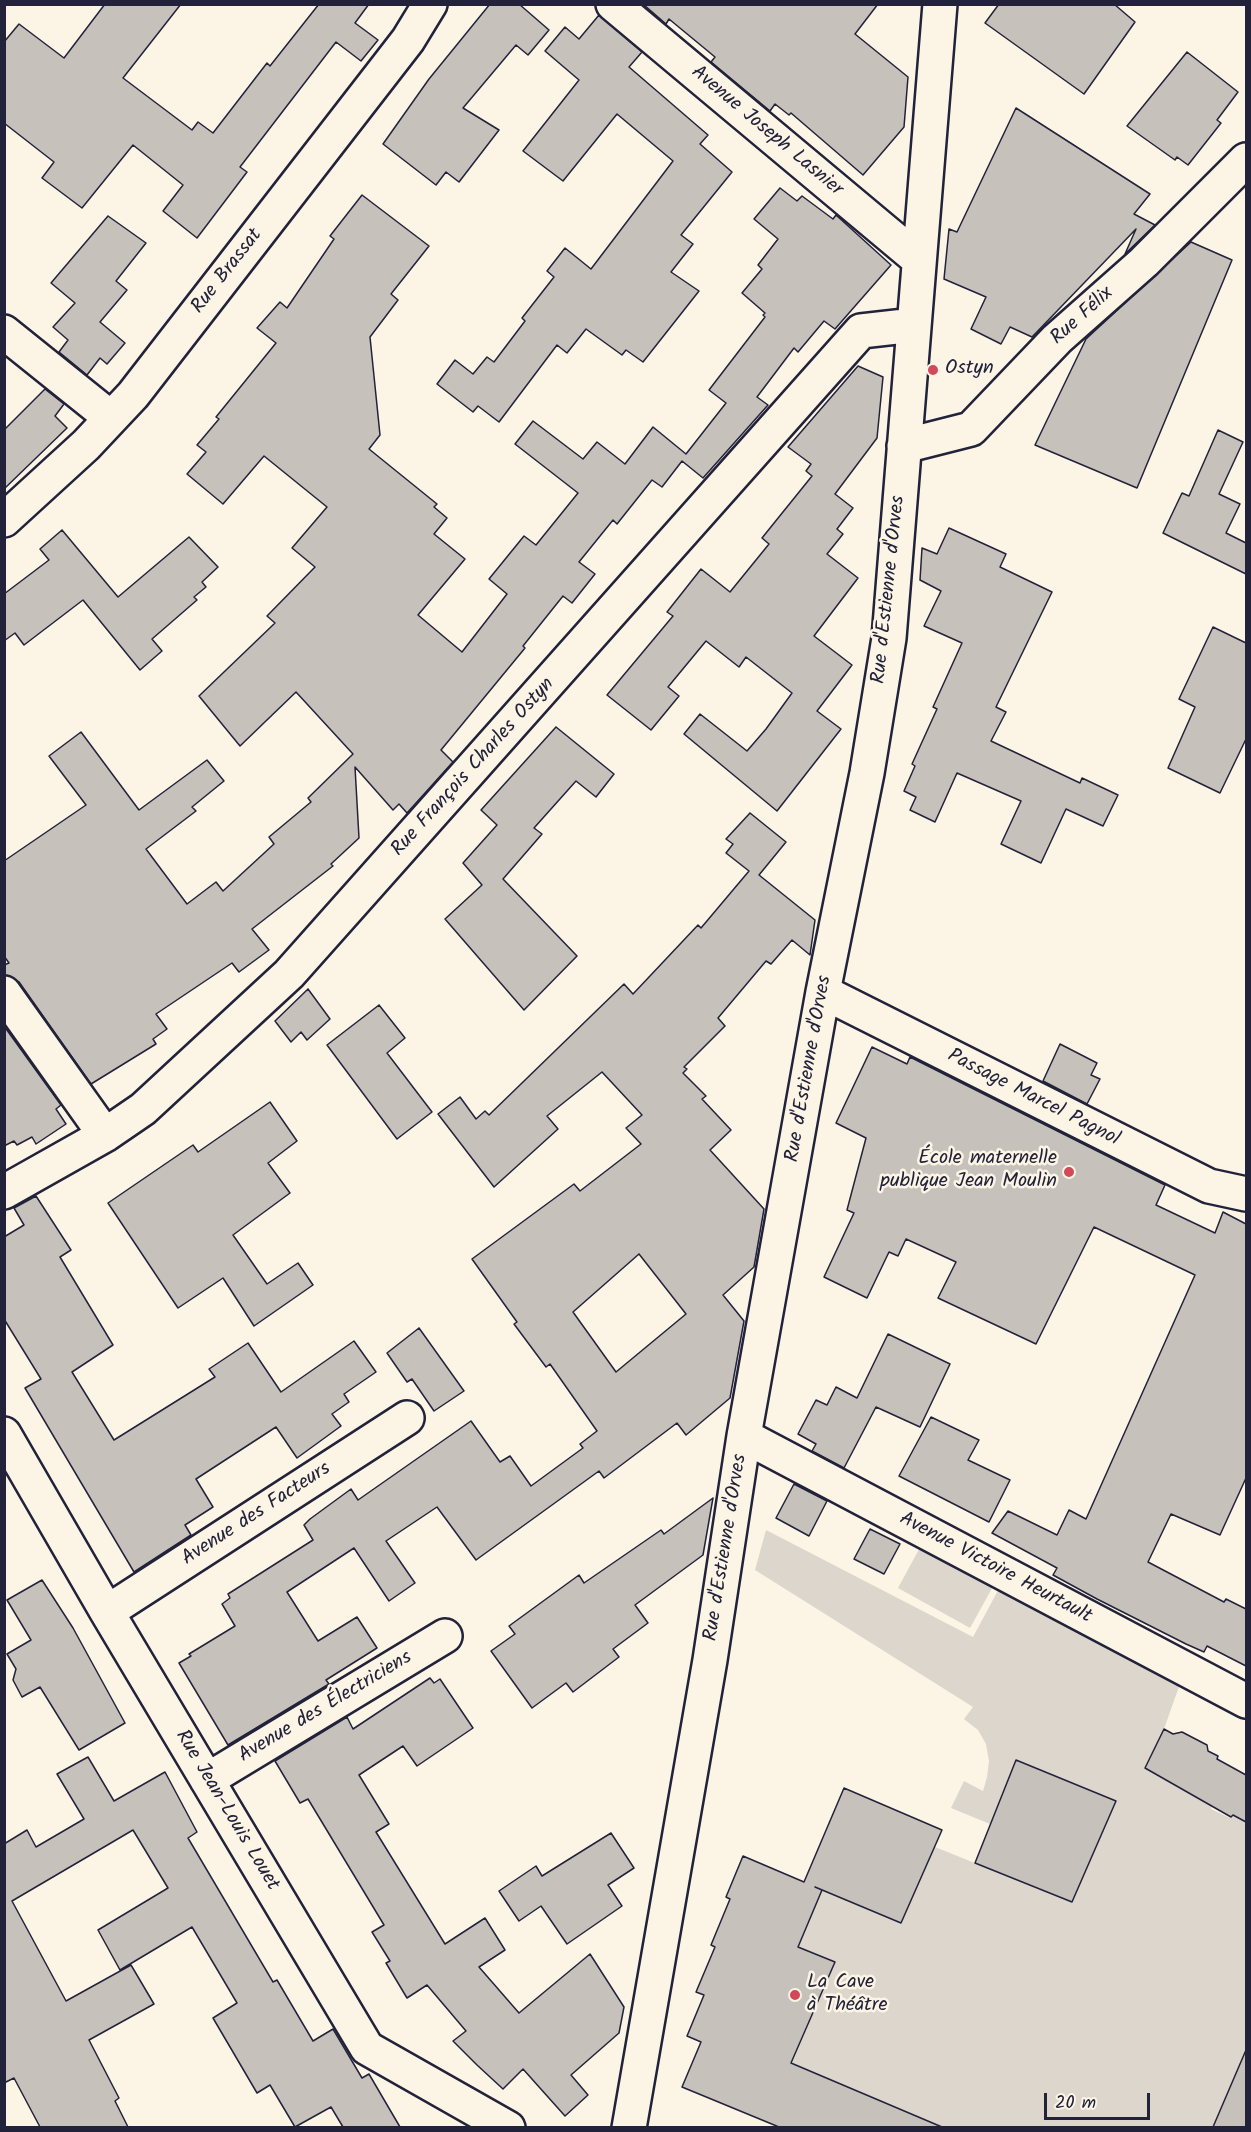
<!DOCTYPE html>
<meta charset="utf-8">
<style>
body{margin:0}
#map{position:relative;width:1251px;height:2132px;overflow:hidden;background:#fcf5e5;font-family:Kalam,sans-serif}
canvas{display:block}
.frame{position:absolute;inset:0;border:6px solid #22223b;pointer-events:none}
.scale{position:absolute;left:1044px;top:2093px;width:106px;height:27px;box-sizing:border-box;border:3px solid #22223b;border-top:0;padding-left:8px;font-size:18px;line-height:21px;white-space:nowrap;color:#22223b;-webkit-text-stroke:4px #fcf5e5;paint-order:stroke}
</style>
<div id="map">
<canvas width="1251" height="2132"></canvas>
<div class="frame"></div>
<div class="scale">20 m</div>
</div>
<script>
const g = document.querySelector('canvas').getContext('2d');
g.lineJoin = 'round';
function fill(path, color) { g.fillStyle = color; g.fill(path, 'evenodd'); }
const shape = rows => new Path2D(rows.map(r => 'M' + r).join(''));
function strokePath(path, color, width, dash) { g.strokeStyle = color; g.lineWidth = width; g.lineCap = dash ? 'butt' : 'round'; g.setLineDash(dash || []); g.stroke(path); }
function label(font, color, halo, rows, align = 'center') {
  g.font = font + ' Kalam,sans-serif'; g.lineWidth = 5; g.setLineDash([]); g.textBaseline = 'middle'; g.strokeStyle = halo; g.fillStyle = color; for (const [text, x, y, turn = 0] of rows) {
    g.save(); g.translate(x, y); g.rotate((+turn || 0) * Math.PI / 180); g.textAlign = isNaN(turn) ? turn : align; if (halo) g.strokeText(text, 0, 0); g.fillText(text, 0, 0); g.restore();
  }
}
const green = shape([
 [766,1530,973,1637,1002,1583,1182,1678,1164,1729,1147,1765,1163,1773,1161,1778,1213,1804,1211,1809,1230,1818,1233,1815,1246,1822,1246,2051,1213,2127,898,2127,904,2112,792,2063,835,1963,798,1947,822,1890,901,1923,935,1847,1072,1902,1116,1801,1016,1760,990,1824,951,1808,964,1781,983,1791,987,1777,989,1761,986,1744,978,1730,964,1719,973,1707,755,1570],
 [923,1542,996,1581,970,1628,898,1588]
]);
const building = shape([
 [105,4,181,4,123,78,192,130,198,122,213,133,267,63,270,66,319,4,369,4,355,23,378,40,361,61,336,42,240,167,247,172,197,238,163,211,183,185,133,145,82,208,42,178,54,162,4,123,4,42,19,24,64,58,105,4],
 [490,4,519,4,549,30,528,55,516,45,463,108,499,130,459,182,446,172,436,185,383,144,429,79,490,4],
 [643,4,878,4,855,34,908,77,904,127,863,175,791,113,789,115,775,104,770,111,711,62,715,57,669,19,666,24,643,4],
 [999,4,1114,4,1135,22,1084,94,985,23,999,4],
 [599,15,642,52,629,67,708,135,700,144,732,172,681,235,693,244,671,272,699,291,643,362,626,350,622,355,586,329,567,353,557,345,499,422,478,406,473,412,437,384,455,360,473,374,487,357,494,362,525,321,522,318,554,277,547,271,565,248,591,269,673,161,617,114,563,181,523,151,579,80,545,51,565,27,579,39,599,15],
 [1187,52,1238,92,1217,120,1221,123,1188,165,1177,157,1175,160,1127,126,1187,52],
 [1016,108,1150,194,1134,214,1155,225,1125,254,1136,229,1032,337,1010,327,1001,344,971,329,986,297,944,279,949,229,957,232,1016,108],
 [780,188,797,201,802,196,833,219,836,215,891,265,835,329,824,321,798,352,794,348,757,397,768,405,703,478,682,461,662,487,652,480,617,524,613,520,579,562,595,574,572,603,563,596,523,646,525,648,441,750,453,762,407,813,399,804,393,810,355,767,359,838,331,864,333,866,252,929,269,950,239,972,232,963,156,1014,167,1029,153,1039,156,1044,91,1084,19,982,4,975,4,965,9,963,4,956,4,861,86,805,49,756,81,732,139,810,207,760,224,781,192,807,196,811,146,849,187,904,216,882,223,891,274,844,269,837,311,802,308,798,353,754,296,692,240,746,199,696,275,623,267,616,315,567,292,548,327,507,264,456,223,504,187,474,206,452,197,445,219,419,216,417,276,343,257,328,280,302,287,308,334,239,330,236,362,195,429,246,391,294,398,300,370,337,380,435,369,449,437,504,434,507,447,518,434,534,465,559,418,615,462,652,507,594,489,579,524,536,536,545,578,493,515,444,533,421,583,459,597,442,625,464,653,427,686,454,726,403,709,390,765,317,763,315,765,313,742,293,762,269,758,265,778,239,754,219,780,188],
 [108,216,146,243,116,281,127,290,100,322,125,343,107,364,100,358,87,375,59,352,68,340,53,327,75,303,51,283,108,216],
 [1191,242,1232,260,1137,488,1035,445,1086,339,1191,242],
 [858,366,883,377,877,438,835,494,853,508,837,529,843,534,827,554,858,578,814,636,852,665,817,711,841,729,777,811,684,734,700,714,747,751,766,729,792,693,746,657,739,667,706,641,668,687,679,696,651,730,607,695,673,616,667,612,701,569,730,592,769,544,762,538,812,476,806,471,811,464,788,447,858,366],
 [45,389,64,404,55,416,67,428,4,489,4,430,45,389],
 [1218,430,1243,442,1219,494,1240,504,1226,533,1246,543,1246,574,1163,533,1182,493,1189,496,1218,430],
 [949,528,1006,554,1000,567,1052,592,996,707,1006,712,991,741,1080,783,1082,778,1118,795,1103,826,1066,809,1041,863,1001,844,1021,801,957,773,935,822,910,810,916,797,904,791,915,766,912,764,937,709,933,707,962,643,924,626,941,591,920,580,922,548,937,554,949,528],
 [62,530,118,597,189,537,218,567,202,582,206,587,194,597,197,600,152,639,162,651,140,670,83,600,24,645,15,633,4,641,4,594,49,560,40,549,62,530],
 [1213,627,1246,643,1246,739,1220,793,1168,768,1195,707,1179,699,1213,627],
 [556,727,614,774,596,797,576,781,534,828,542,834,503,879,577,956,524,1010,445,919,482,885,463,863,497,825,481,810,556,727],
 [750,813,786,842,759,875,815,920,810,955,792,940,771,964,766,961,718,1018,725,1026,684,1067,687,1069,683,1073,706,1096,702,1099,731,1130,710,1150,764,1209,754,1267,723,1295,744,1321,730,1398,686,1435,677,1423,604,1478,599,1471,476,1560,437,1507,386,1541,415,1583,389,1601,354,1548,287,1592,318,1641,357,1617,377,1648,326,1680,329,1684,228,1745,179,1663,191,1656,189,1654,235,1626,222,1604,230,1598,228,1594,313,1540,304,1525,310,1519,351,1489,358,1500,471,1421,500,1462,510,1456,531,1486,583,1448,580,1444,597,1431,550,1364,546,1367,514,1324,517,1322,472,1259,574,1184,580,1191,641,1144,626,1128,642,1115,602,1072,547,1116,558,1129,494,1187,438,1114,460,1097,476,1119,485,1111,489,1115,624,984,633,994,698,925,701,928,749,871,726,853,733,844,726,839,750,813],
 [639,1254,686,1314,616,1372,573,1312,639,1254],
 [308,989,330,1019,307,1040,301,1032,291,1042,275,1021,308,989],
 [379,1005,405,1038,387,1053,432,1112,397,1139,327,1045,379,1005],
 [4,1026,61,1105,56,1109,66,1124,36,1144,32,1137,17,1145,14,1141,4,1146,4,1026],
 [1060,1044,1097,1063,1091,1075,1100,1079,1087,1104,1043,1081,1060,1044],
 [872,1047,907,1064,910,1057,1165,1185,1156,1205,1215,1233,1223,1212,1246,1224,1246,1478,1220,1535,1171,1514,1148,1562,1224,1602,1226,1599,1246,1609,1246,1666,1207,1646,1204,1652,1186,1644,1097,1599,1053,1575,1057,1568,992,1533,1008,1511,1057,1535,1069,1510,1086,1519,1195,1275,1094,1227,1036,1344,938,1298,956,1262,906,1239,898,1256,889,1252,867,1298,824,1277,854,1213,847,1210,866,1138,836,1123,872,1047],
 [270,1102,297,1141,268,1163,290,1193,233,1235,267,1284,298,1263,313,1285,254,1326,223,1278,178,1308,108,1203,193,1145,198,1152,270,1102],
 [36,1196,71,1250,60,1257,113,1345,72,1372,114,1440,215,1377,209,1369,248,1343,281,1392,354,1341,376,1372,344,1394,349,1402,332,1414,341,1426,297,1458,276,1427,196,1479,213,1507,185,1525,191,1535,134,1572,25,1388,41,1379,4,1319,4,1237,24,1225,14,1208,36,1196],
 [419,1328,464,1391,434,1411,412,1379,407,1382,387,1353,419,1328],
 [888,1334,950,1364,920,1427,876,1407,844,1468,812,1451,816,1444,798,1434,816,1400,827,1405,836,1387,857,1398,888,1334],
 [931,1417,979,1440,968,1460,1010,1480,989,1522,899,1476,931,1417],
 [794,1484,827,1501,809,1536,776,1518,794,1484],
 [713,1498,703,1555,635,1605,648,1623,613,1649,619,1657,573,1692,566,1683,532,1708,491,1651,515,1634,509,1626,579,1575,584,1583,661,1530,664,1534,713,1498],
 [870,1529,900,1544,884,1574,854,1559,870,1529],
 [42,1580,73,1628,125,1723,79,1750,40,1687,22,1697,13,1680,16,1669,7,1654,31,1640,7,1600,42,1580],
 [430,1678,434,1683,440,1679,473,1728,417,1766,403,1746,359,1775,389,1824,376,1832,445,1944,485,1918,505,1950,479,1967,519,2013,590,1954,624,2007,619,2033,571,2075,588,2095,565,2116,523,2069,503,2089,477,2065,453,2041,466,2031,427,1985,407,1998,386,1963,390,1961,372,1932,384,1925,308,1799,300,1803,275,1761,347,1717,353,1729,430,1678],
 [1164,1729,1173,1734,1182,1732,1207,1745,1208,1751,1218,1756,1217,1759,1246,1775,1246,1822,1233,1815,1231,1817,1145,1768,1164,1729],
 [88,1757,114,1801,165,1772,197,1832,188,1838,273,1982,277,1980,313,2041,333,2029,362,2078,369,2074,400,2127,343,2127,331,2107,295,2127,270,2085,257,2093,213,2018,237,2003,192,1927,120,1970,98,1930,168,1888,133,1830,12,1901,66,2001,131,1965,154,2004,89,2040,119,2098,115,2101,128,2127,40,2127,14,2078,4,2083,4,1844,27,1830,36,1847,84,1819,57,1774,88,1757],
 [1016,1760,1116,1801,1072,1902,975,1863,1016,1760],
 [844,1788,942,1830,901,1923,815,1887,822,1890,798,1947,835,1962,791,2063,942,2127,779,2127,682,2087,701,2042,687,2036,704,1995,696,1992,715,1947,711,1945,730,1899,726,1897,743,1856,804,1882,844,1788],
 [611,1833,634,1868,608,1885,622,1906,567,1944,541,1906,519,1921,499,1891,536,1866,542,1876,611,1833],
 [1246,2050,1246,2127,1213,2127,1246,2050]
]);
const minor = shape([
 [613,4,918,259],
 [4,332,111,418],
 [904,446,971,429,1057,339,1144,262,1246,160],
 [4,520,86,445,133,395,408,40,430,4],
 [823,992,1209,1186,1246,1194],
 [4,993,105,1135],
 [4,1192,105,1135,143,1109,289,974,861,331,914,325],
 [4,1434,107,1612,367,2048,508,2128],
 [744,1436,1246,1701],
 [107,1612,407,1418],
 [207,1780,445,1636],
 [629,2128,710,1660,744,1436,823,992,867,773,889,638,940,4]
]);
const markers = [
 [933,370,6,"#d1495b"],
 [1069,1172,6,"#d1495b"],
 [795,1995,6,"#d1495b"]
];
const streetNames = [
 ["Avenue Joseph Lasnier",766,132,40],
 ["Rue Brassat",228,272,-52],
 ["Rue Félix",1083,317,-42],
 ["Rue d'Estienne d'Orves",890,590,-84],
 ["Rue François Charles Ostyn",474,768,-48],
 ["Rue d'Estienne d'Orves",810,1069,-80],
 ["Passage Marcel Pagnol",1033,1099,27],
 ["Avenue des Facteurs",257,1515,-33],
 ["Rue d'Estienne d'Orves",727,1548,-81],
 ["Avenue Victoire Heurtault",995,1569,28],
 ["Avenue des Électriciens",326,1708,-31],
 ["Rue Jean-Louis Louet",226,1811,59]
];
const poiNames = [
 ["Ostyn",945,370],
 ["École maternelle",1057,1160,"right"],
 ["publique Jean Moulin",1057,1183,"right"],
 ["La Cave",807,1984],
 ["à Théâtre",807,2007]
];
fill(green, '#dcd6cc');
fill(building, '#c6c1bb');
strokePath(building, '#22223b', 1.5);
strokePath(minor, '#22223b', 38);
strokePath(minor, '#fcf5e5', 33);
for (const [x, y, r, color] of markers) { const dot = new Path2D(); dot.arc(x, y, r, 0, 2 * Math.PI); g.fillStyle = color; g.fill(dot); strokePath(dot, '#fcf5e5', 2); }
label('20px', '#22223b', '#fcf5e5', streetNames);
label('20px', '#22223b', '#fcf5e5', poiNames, 'left');
</script>
